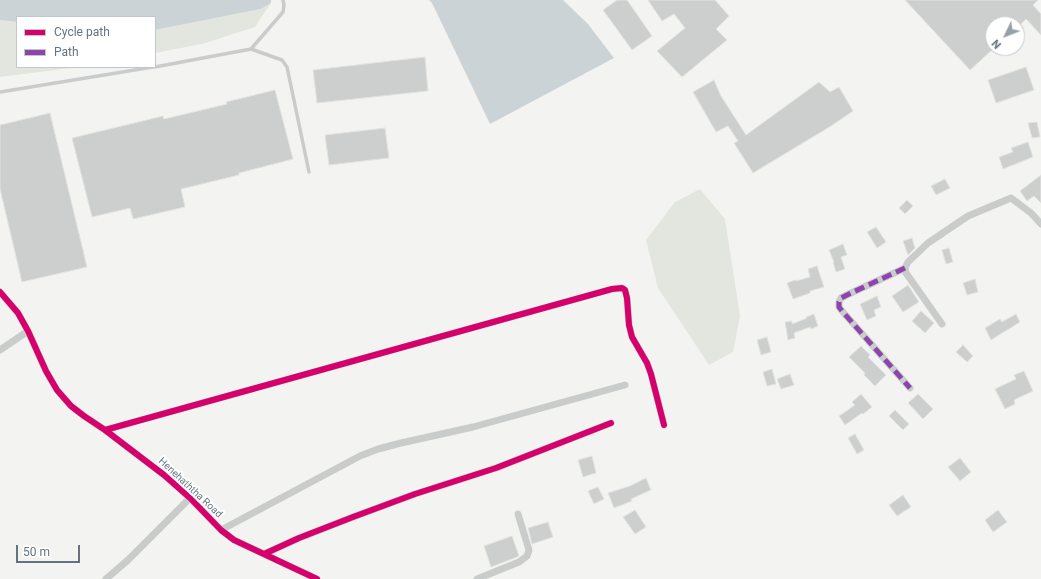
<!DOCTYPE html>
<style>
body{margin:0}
#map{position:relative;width:1041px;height:579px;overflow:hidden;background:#f3f4f1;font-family:Roboto,sans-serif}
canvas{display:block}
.legend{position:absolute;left:16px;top:16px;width:140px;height:52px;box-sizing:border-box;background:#fff;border:1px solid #c1c7cd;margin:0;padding:5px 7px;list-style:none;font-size:12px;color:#637382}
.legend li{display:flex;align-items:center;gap:8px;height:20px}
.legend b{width:20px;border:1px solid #c1c7cd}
.north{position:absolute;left:985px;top:16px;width:40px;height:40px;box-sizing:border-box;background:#fff;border:1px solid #c1c7cd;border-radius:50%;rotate:227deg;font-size:11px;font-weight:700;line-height:16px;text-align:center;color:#637382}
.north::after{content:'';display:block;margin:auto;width:14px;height:18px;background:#95a0a9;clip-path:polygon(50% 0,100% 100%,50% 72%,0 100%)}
.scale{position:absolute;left:16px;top:545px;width:64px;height:18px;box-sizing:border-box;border:2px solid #637382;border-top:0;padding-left:5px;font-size:12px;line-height:14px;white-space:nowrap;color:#637382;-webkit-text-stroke:3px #fff;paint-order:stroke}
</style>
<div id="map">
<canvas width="1041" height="579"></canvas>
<ul class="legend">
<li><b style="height:5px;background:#d6006c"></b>Cycle path</li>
<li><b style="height:5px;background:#8e44ad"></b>Path</li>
</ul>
<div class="north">N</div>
<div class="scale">50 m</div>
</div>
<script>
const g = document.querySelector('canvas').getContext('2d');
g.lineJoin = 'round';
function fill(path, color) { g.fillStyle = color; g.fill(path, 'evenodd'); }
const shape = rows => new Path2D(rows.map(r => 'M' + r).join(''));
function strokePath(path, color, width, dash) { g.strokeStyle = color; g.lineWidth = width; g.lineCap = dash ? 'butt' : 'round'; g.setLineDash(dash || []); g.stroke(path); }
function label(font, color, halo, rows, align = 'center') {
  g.font = font + ' Roboto,sans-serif'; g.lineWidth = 4; g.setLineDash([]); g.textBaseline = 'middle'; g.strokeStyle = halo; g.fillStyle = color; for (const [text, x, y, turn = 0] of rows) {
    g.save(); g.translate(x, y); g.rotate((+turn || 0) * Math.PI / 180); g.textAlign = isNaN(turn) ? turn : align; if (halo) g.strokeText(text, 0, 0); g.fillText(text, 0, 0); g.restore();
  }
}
const green = shape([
 [271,3,255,27,202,44,155,53,155,30,261,9],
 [0,20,17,22,17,67,79,67,0,77],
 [700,189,725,219,740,316,733,352,709,365,658,288,646,240,675,202]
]);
const water = shape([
 [0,0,271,0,271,3,261,9,155,30,155,17,17,17,17,22,0,20],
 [429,0,563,0,588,24,614,58,490,124,432,3]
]);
const building = shape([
 [617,0,627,0,652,36,632,50,603,10,617,0],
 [648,0,715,0,729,16,716,29,727,40,682,77,657,51,685,28,674,14,662,21,648,0],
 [905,0,1038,0,1033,5,1041,14,1041,35,1026,19,1021,24,993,24,993,49,970,70,905,0],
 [425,57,428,91,317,103,313,70,425,57],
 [1026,67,1034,90,996,103,988,80,1026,67],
 [714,80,721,96,746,135,819,82,830,92,839,87,853,111,831,126,753,173,734,143,738,141,728,126,716,132,693,92,714,80],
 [275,90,293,159,239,173,239,175,181,189,185,207,133,219,130,208,92,217,72,138,163,116,164,119,227,104,226,102,275,90],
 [50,113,87,267,22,282,0,189,0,125,50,113],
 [1037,122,1040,137,1032,138,1028,123,1037,122],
 [385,128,389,158,329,165,325,135,385,128],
 [1028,142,1033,157,1003,169,999,157,1013,152,1011,148,1028,142],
 [1041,175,1041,203,1034,196,1027,201,1020,191,1041,175],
 [945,179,950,188,936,195,931,186,945,179],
 [907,200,913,206,905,214,899,208,907,200],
 [876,227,886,242,877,248,867,232,876,227],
 [912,238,915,248,908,255,903,241,912,238],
 [843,244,847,255,841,257,845,269,836,272,833,262,834,262,829,250,843,244],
 [949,248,953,262,946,264,942,250,949,248],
 [817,266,824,287,810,291,810,293,793,299,787,283,795,280,796,281,810,277,808,269,817,266],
 [975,279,978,292,967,295,963,283,975,279],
 [908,285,919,302,903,312,892,296,908,285],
 [877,296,881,307,874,310,876,316,867,320,860,304,877,296],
 [921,311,934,323,925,333,912,321,921,311],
 [814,314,818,326,811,329,810,327,794,333,795,338,788,340,785,322,792,321,792,324,807,318,806,317,814,314],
 [1016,314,1020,322,991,340,985,328,1000,319,1002,322,1016,314],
 [767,337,771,352,761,355,757,340,767,337],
 [963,345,973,356,967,362,956,352,963,345],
 [861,346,870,355,868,357,886,375,875,386,864,375,865,373,849,357,861,346],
 [772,369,776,384,767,386,763,372,772,369],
 [1024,371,1033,391,1014,400,1015,404,1005,409,995,389,1016,379,1014,375,1024,371],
 [790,374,794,385,781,389,777,379,790,374],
 [861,394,872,407,863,414,862,413,845,425,839,416,855,405,852,402,861,394],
 [918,394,933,409,923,419,908,403,918,394],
 [895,410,909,424,903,430,889,416,895,410],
 [855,434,864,450,857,454,848,438,855,434],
 [592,456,596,473,583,477,578,460,592,456],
 [960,458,971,472,960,481,948,467,960,458],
 [646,478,651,490,631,499,632,501,614,508,608,493,630,486,646,478],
 [598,487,604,499,594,504,588,491,598,487],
 [903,495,911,507,897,516,889,505,903,495],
 [635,510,646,527,635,534,623,517,635,510],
 [998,510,1007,522,993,532,985,520,998,510],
 [548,522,553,537,532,544,528,528,548,522],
 [512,536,519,556,517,557,491,567,484,546,512,536]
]);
const lane = shape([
 [251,49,283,12,284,5,283,0],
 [155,67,251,49,282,60,287,67,309,172],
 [0,92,153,67]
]);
const street = shape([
 [905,268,851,293,841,298,839,302,839,307,842,311,910,388],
 [0,292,18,313,28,331,46,371,57,390,71,406,84,416,105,430,164,475,190,498,221,530,234,540,317,579],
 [942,324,906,273,905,268,908,262,928,243,968,216,1011,198,1031,213,1041,224],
 [0,350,28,331],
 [105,430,612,289,622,288,625,290,627,298,629,325,632,337,647,363,651,374,664,425],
 [221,530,360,456,378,449,401,443,473,427,625,385],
 [264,554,299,538,353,517,415,494,496,468,611,423],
 [106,579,128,560,190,498],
 [477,579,519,562,527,556,529,550,518,514]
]);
const quiet = shape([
 [905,268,851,293,841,298,839,302,839,307,842,311,910,388]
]);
const cycleway = shape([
 [0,292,18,313,28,331,46,371,57,390,71,406,84,416,105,430,164,475,190,498,221,530,234,540,317,579],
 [105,430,612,289,622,288,625,290,627,298,629,325,632,337,647,363,651,374,664,425],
 [264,554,299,538,353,517,415,494,496,468,611,423]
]);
const streetNames = [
 ["Henehaththa Road",190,488,43]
];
fill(green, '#e2e6df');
fill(water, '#ccd3d6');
fill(building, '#cdcfcf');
strokePath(building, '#e2e3e1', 1);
strokePath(lane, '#cacccc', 3.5);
strokePath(street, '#cacccc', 7);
strokePath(quiet, '#8e44ad', 5, [10, 5]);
strokePath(cycleway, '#d6006c', 6);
label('10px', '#637382', '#fff', streetNames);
</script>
